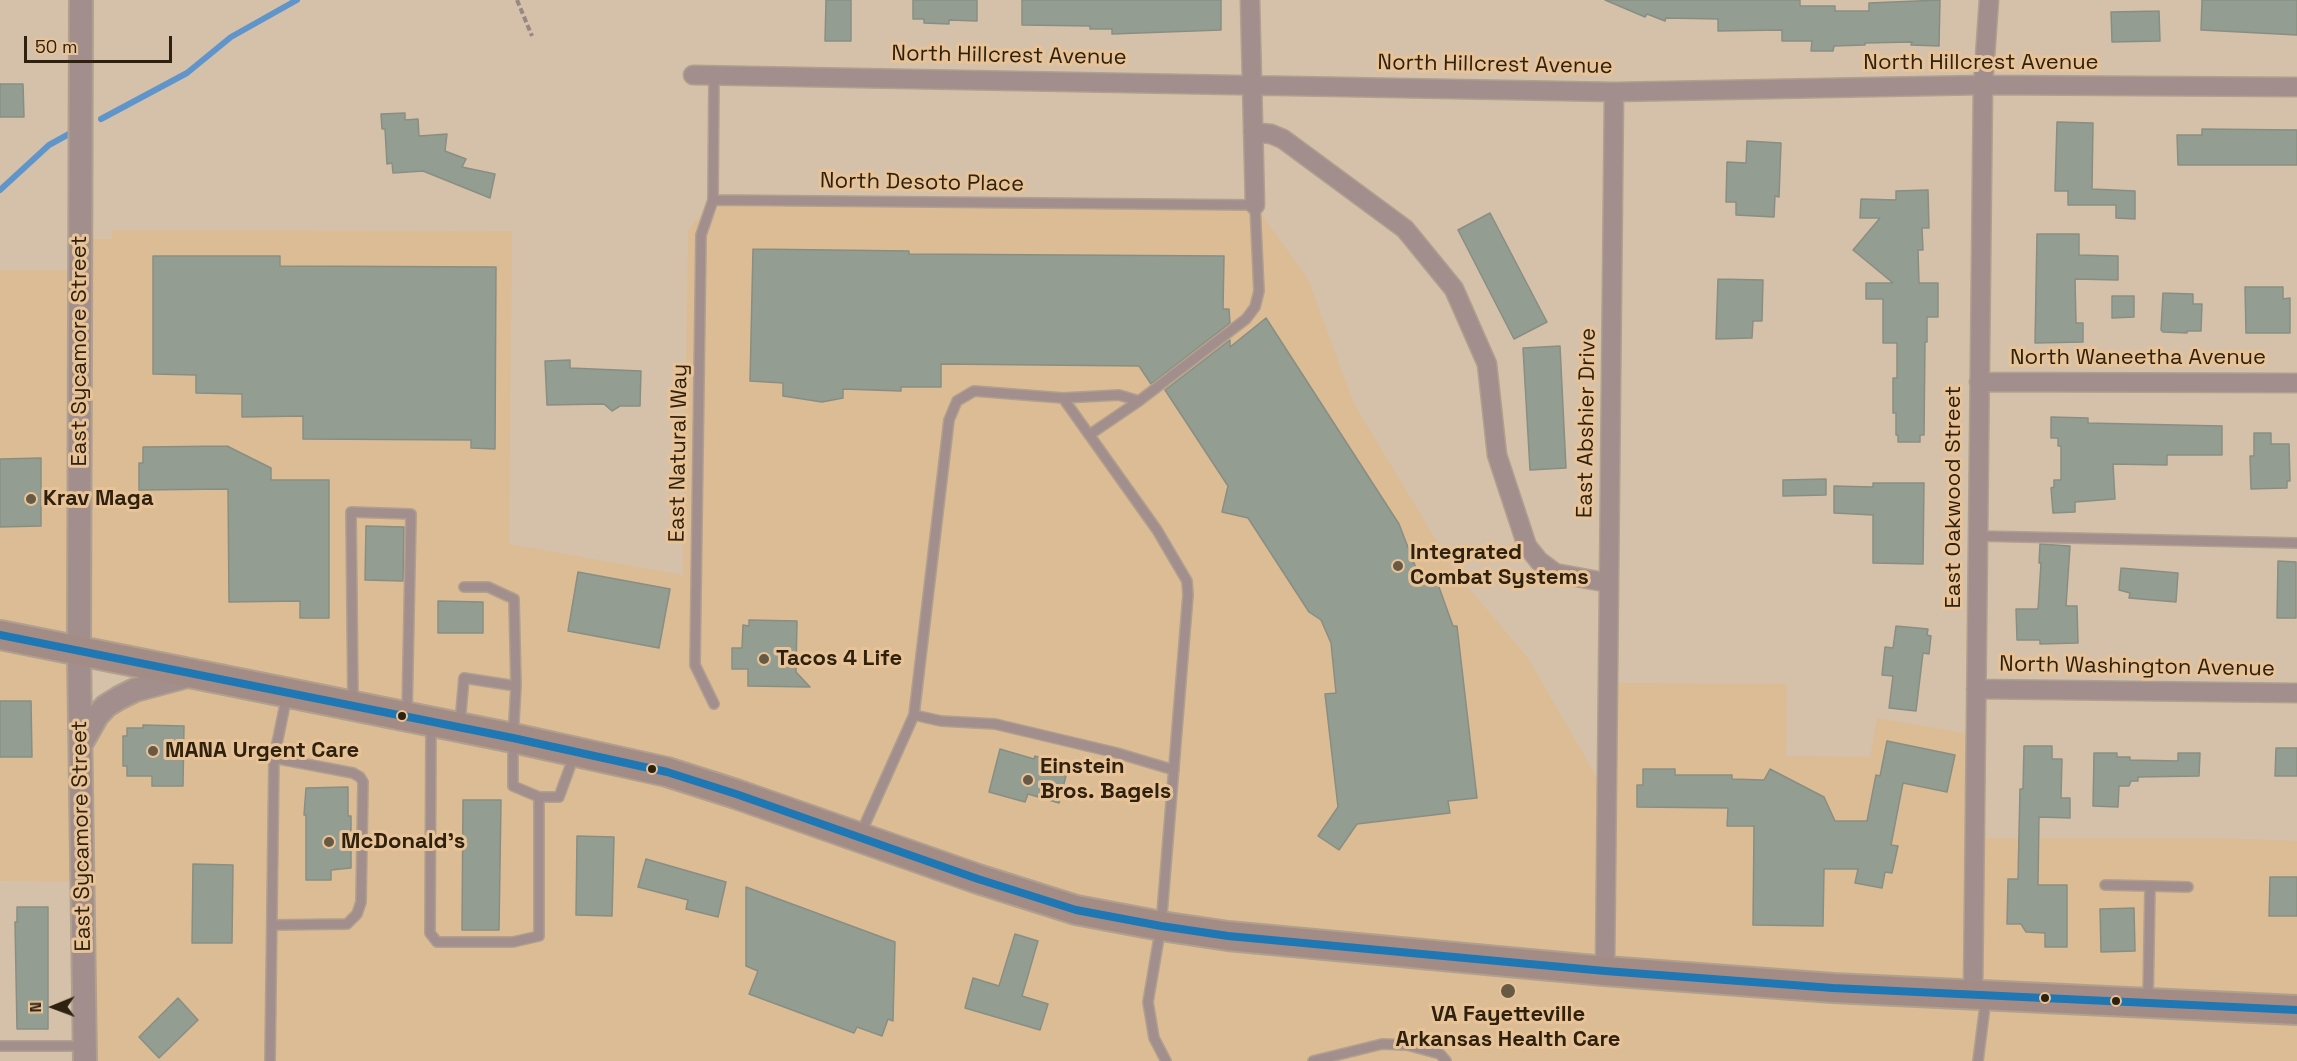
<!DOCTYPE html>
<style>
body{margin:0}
#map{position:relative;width:2297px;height:1061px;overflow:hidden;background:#d5c1a9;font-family:"Space Grotesk",sans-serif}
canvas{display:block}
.north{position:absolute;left:24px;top:977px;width:60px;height:60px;-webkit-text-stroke:4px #e7c397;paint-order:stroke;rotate:269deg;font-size:16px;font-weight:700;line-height:24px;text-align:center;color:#2e210f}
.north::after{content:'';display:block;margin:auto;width:21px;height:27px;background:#2e210f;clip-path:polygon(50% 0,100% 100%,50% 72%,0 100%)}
.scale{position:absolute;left:24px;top:36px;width:148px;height:27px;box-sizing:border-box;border:3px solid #2e210f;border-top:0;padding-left:8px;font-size:18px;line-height:21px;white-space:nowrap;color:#2e210f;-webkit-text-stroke:4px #e7c397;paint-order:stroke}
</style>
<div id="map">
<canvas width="2297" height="1061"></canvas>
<div class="north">N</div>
<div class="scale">50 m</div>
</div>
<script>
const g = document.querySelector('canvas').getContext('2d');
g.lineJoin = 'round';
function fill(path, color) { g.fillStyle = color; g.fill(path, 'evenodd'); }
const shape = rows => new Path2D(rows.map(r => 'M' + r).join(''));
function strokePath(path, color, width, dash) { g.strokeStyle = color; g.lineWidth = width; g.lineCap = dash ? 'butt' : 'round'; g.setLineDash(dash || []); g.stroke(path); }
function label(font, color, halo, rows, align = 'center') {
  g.font = font + ' "Space Grotesk",sans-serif'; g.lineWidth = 6; g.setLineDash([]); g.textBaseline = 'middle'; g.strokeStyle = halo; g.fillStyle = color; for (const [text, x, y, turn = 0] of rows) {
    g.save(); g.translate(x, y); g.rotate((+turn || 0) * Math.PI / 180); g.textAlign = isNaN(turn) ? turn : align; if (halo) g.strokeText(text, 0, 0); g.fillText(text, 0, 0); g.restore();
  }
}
const built = shape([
 [713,200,1255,205,1308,279,1354,404,1456,573,1528,658,1606,793,1608,683,1787,684,1786,756,1870,757,1877,718,1976,735,1975,838,2222,838,2297,841,2297,1061,85,1061,83,882,0,881,0,270,80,270,81,239,112,239,112,230,512,231,509,544,683,575,688,230],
 [80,651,191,674,119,698,81,743]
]);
const stream = shape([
 [101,119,187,73,231,37,297,0],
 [0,190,49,145,69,134]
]);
const building = shape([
 [826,0,851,0,851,41,825,41,826,0],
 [913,0,977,0,977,21,949,20,949,24,924,23,924,19,913,19,913,0],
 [1022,0,1221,0,1221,30,1112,34,1112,29,1090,29,1090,26,1022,25,1022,0],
 [1605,0,1800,0,1800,6,1835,6,1835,11,1869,11,1869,3,1940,0,1939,46,1911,45,1912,42,1865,43,1865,45,1834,46,1833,51,1811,51,1812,41,1782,41,1782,30,1718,31,1718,19,1666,18,1665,21,1647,14,1645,17,1605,0],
 [2202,0,2297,0,2297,35,2201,30,2202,0],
 [2159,11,2160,41,2112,42,2111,12,2159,11],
 [0,84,23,84,24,117,0,117,0,84],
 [405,113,405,120,418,119,419,136,447,134,445,151,466,159,462,167,495,174,490,198,423,171,393,173,392,163,387,164,385,129,382,129,381,114,405,113],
 [2057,122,2093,123,2092,189,2135,191,2135,219,2116,218,2116,205,2068,205,2068,191,2055,191,2057,122],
 [2202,129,2297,130,2297,165,2178,165,2177,135,2202,135,2202,129],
 [1747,141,1781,143,1779,197,1775,196,1774,217,1736,215,1736,202,1726,202,1727,162,1746,163,1747,141],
 [1928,190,1929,228,1922,228,1923,250,1918,250,1919,283,1938,283,1938,317,1927,317,1927,342,1925,342,1924,435,1920,435,1920,442,1898,442,1898,435,1896,435,1896,413,1893,413,1893,378,1897,378,1897,343,1883,343,1883,299,1866,299,1866,283,1893,283,1853,250,1880,218,1860,218,1861,199,1896,200,1896,191,1928,190],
 [1490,213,1547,322,1514,339,1458,230,1490,213],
 [2037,234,2079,234,2079,255,2118,256,2118,280,2075,279,2076,323,2083,323,2083,342,2035,343,2037,234],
 [753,249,909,251,909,254,1224,256,1223,309,1229,309,1230,323,1151,384,1139,366,941,364,941,387,901,387,901,391,843,389,843,398,822,402,783,396,783,383,750,381,753,249],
 [153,256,280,256,280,266,496,267,495,449,471,448,471,440,303,439,303,416,242,417,242,394,196,393,196,375,153,374,153,256],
 [1718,279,1763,280,1762,321,1753,321,1752,338,1716,339,1718,279],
 [2245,287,2283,287,2283,299,2290,298,2290,333,2246,333,2245,287],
 [2163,293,2193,294,2193,304,2202,304,2201,331,2187,331,2187,333,2163,332,2161,330,2163,293],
 [2112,296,2134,296,2134,317,2112,318,2112,296],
 [1266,318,1399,524,1421,581,1435,576,1453,626,1457,626,1477,798,1448,801,1450,813,1357,824,1339,850,1318,836,1338,807,1325,694,1336,693,1331,643,1321,620,1309,612,1248,518,1222,512,1228,486,1165,390,1230,340,1230,347,1266,318],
 [1560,346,1566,468,1530,470,1523,348,1560,346],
 [570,360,570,368,641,371,640,406,620,406,612,411,604,404,547,405,545,361,570,360],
 [2051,417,2088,418,2088,423,2222,426,2222,455,2167,455,2167,465,2113,464,2115,499,2075,502,2075,512,2053,513,2051,488,2054,487,2054,480,2061,480,2061,446,2058,446,2058,438,2051,438,2051,417],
 [2254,433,2271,433,2271,444,2289,444,2290,481,2287,481,2287,488,2251,489,2250,456,2254,456,2254,433],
 [227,446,271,468,271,480,329,480,329,618,300,618,300,601,229,602,228,489,139,490,139,463,143,463,143,447,227,446],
 [41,458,41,526,0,527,0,459,41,458],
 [1826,479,1826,495,1783,496,1783,480,1826,479],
 [1873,483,1924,483,1923,564,1873,563,1873,515,1834,513,1834,486,1873,487,1873,483],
 [366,526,404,527,403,581,365,580,366,526],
 [2040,544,2070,546,2066,606,2077,606,2078,643,2040,644,2040,640,2017,640,2016,609,2038,609,2041,563,2039,563,2040,544],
 [2278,561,2296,562,2296,618,2277,618,2278,561],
 [2121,568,2178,573,2176,602,2129,598,2130,593,2119,590,2121,568],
 [578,572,670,589,659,648,568,631,578,572],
 [438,601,483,602,483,633,438,633,438,601],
 [749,620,797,621,796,672,810,687,748,686,748,669,732,669,732,648,742,648,743,625,749,626,749,620],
 [1896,626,1928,629,1927,635,1931,636,1929,654,1923,653,1916,711,1889,708,1893,676,1882,675,1885,647,1893,648,1896,626],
 [0,701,31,701,32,757,0,757,0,701],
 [143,725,184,726,183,786,152,786,152,776,127,776,127,766,123,766,123,736,127,736,127,728,143,728,143,725],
 [1887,741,1955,755,1947,792,1903,783,1891,845,1898,846,1892,873,1885,872,1882,888,1855,883,1858,869,1824,869,1823,926,1753,925,1754,826,1727,826,1728,808,1637,807,1637,785,1643,785,1643,769,1675,769,1675,775,1732,775,1732,779,1764,780,1770,769,1824,797,1835,821,1867,821,1876,775,1880,776,1887,741],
 [2024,746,2052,746,2052,759,2062,759,2061,798,2070,798,2070,818,2039,817,2038,885,2067,885,2067,947,2045,947,2045,933,2026,932,2021,924,2007,924,2008,879,2018,879,2020,789,2023,789,2024,746],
 [2276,748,2297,748,2297,776,2275,776,2276,748],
 [1000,749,1034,759,1035,756,1068,768,1059,803,1028,794,1025,802,989,792,1000,749],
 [2094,753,2117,753,2117,757,2130,757,2130,760,2178,761,2178,753,2200,753,2199,776,2138,777,2138,781,2131,781,2129,786,2119,786,2118,807,2093,806,2094,753],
 [348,787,348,816,351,816,351,868,331,870,331,880,306,880,306,815,304,815,306,788,348,787],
 [463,800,501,800,499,930,462,930,463,800],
 [577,836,614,837,612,916,576,915,577,836],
 [646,859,726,882,718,917,686,909,688,900,638,887,646,859],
 [193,864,233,865,232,943,192,943,193,864],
 [2270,877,2297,877,2297,916,2269,916,2270,877],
 [746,887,895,942,893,1021,888,1019,882,1036,857,1027,854,1033,749,994,758,971,746,966,746,887],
 [17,907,48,907,48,1029,17,1029,15,922,17,922,17,907],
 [2134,908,2135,951,2101,952,2100,909,2134,908],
 [1015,934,1038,941,1022,996,1048,1004,1040,1030,965,1008,973,978,999,986,1015,934],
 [178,998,198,1020,159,1058,139,1037,178,998]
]);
const path = shape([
 [517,0,532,36]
]);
const service = shape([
 [714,75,713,200,1255,205,1259,291,1255,307,1246,319,1139,401,1089,435],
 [713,200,701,235,695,665,714,704],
 [1063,398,1157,530,1187,581,1188,595,1161,926,1148,1002,1154,1038,1166,1061],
 [1977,536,2297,543],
 [464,587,488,587,514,599,516,686],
 [353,702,351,512,411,514,407,715],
 [914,715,941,721,995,724,1117,753,1174,770],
 [460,723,464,678,516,686,513,738,513,786,539,797,559,797,574,756],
 [431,724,430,933,437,942,513,942,539,936,539,797],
 [861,833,914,715,949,420,957,401,974,391,1063,398,1119,395,1139,401],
 [2105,885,2150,886,2148,1001],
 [2150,886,2188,887],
 [272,925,347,924,357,914,361,902,363,782,360,777,353,773,274,758],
 [0,1046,85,1046],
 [270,1061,274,758,287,695],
 [1313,1061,1382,1044,1407,1045,1440,1054,1446,1061],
 [1978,1061,1986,998]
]);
const minor = shape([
 [1250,0,1255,205],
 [693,75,1614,92,1983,85,2297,87],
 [1253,132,1271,134,1283,139,1405,229,1454,289,1487,364,1497,455,1527,546,1539,561,1555,573,1609,583],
 [1979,382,2297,383],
 [1976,689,2297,693],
 [1605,971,1614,92],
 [1973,995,1983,85,1989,0]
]);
const tertiary = shape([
 [81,0,79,651,85,1061],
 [81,744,97,716,106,706,119,698,135,690,191,675]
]);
const primary = shape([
 [0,635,513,738,667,772,736,794,978,879,1076,910,1161,926,1228,936,1605,971,1833,988,2297,1010]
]);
const bus1 = shape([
 [0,635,513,738,667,772,736,794,978,879,1076,910,1161,926,1228,936,1605,971,1833,988,2297,1010]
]);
const markers = [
 [31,499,6,"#685945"],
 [1398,566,6,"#685945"],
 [764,659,6,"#685945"],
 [402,716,5,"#2e210f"],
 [153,751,6,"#685945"],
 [652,769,5,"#2e210f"],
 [1028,780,6,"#685945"],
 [329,842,6,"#685945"],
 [1508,991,8,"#685945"],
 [2045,998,5,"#2e210f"],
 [2116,1001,5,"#2e210f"]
];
const streetNames = [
 ["North Hillcrest Avenue",1009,56,1],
 ["North Hillcrest Avenue",1981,63],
 ["North Hillcrest Avenue",1495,65,1],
 ["North Desoto Place",922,183,1],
 ["East Sycamore Street",80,351,-90],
 ["North Waneetha Avenue",2138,358],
 ["East Abshier Drive",1587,423,-89],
 ["East Natural Way",679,453,-89],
 ["East Oakwood Street",1954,497,-90],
 ["North Washington Avenue",2137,667,1],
 ["East Sycamore Street",82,836,-91]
];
const poiNames = [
 ["Krav Maga",43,499],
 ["Integrated",1410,553],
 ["Combat Systems",1410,578],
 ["Tacos 4 Life",776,659],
 ["MANA Urgent Care",165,751],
 ["Einstein",1040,767],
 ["Bros. Bagels",1040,792],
 ["McDonald's",341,842],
 ["VA Fayetteville",1508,1015,"center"],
 ["Arkansas Health Care",1508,1040,"center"]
];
fill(built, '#dbbc95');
strokePath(stream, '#5f95ca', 6);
fill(building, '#939d92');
strokePath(building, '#898e82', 1.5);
strokePath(service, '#b0a08d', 12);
strokePath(minor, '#b0a08d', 21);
strokePath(tertiary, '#b0a08d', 26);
strokePath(primary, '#b0a08d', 32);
strokePath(path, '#988882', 4, [6, 3]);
strokePath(service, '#a28f8d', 9);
strokePath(minor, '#a28f8d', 18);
strokePath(tertiary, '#a28f8d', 22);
strokePath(primary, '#a48c86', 28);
strokePath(bus1, '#1f77b4', 8);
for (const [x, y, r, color] of markers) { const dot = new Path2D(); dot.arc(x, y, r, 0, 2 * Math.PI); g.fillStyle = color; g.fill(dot); strokePath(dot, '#e7c397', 2); }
label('22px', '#2e210f', '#e7c397', streetNames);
label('bold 22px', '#2e210f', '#e7c397', poiNames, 'left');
</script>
